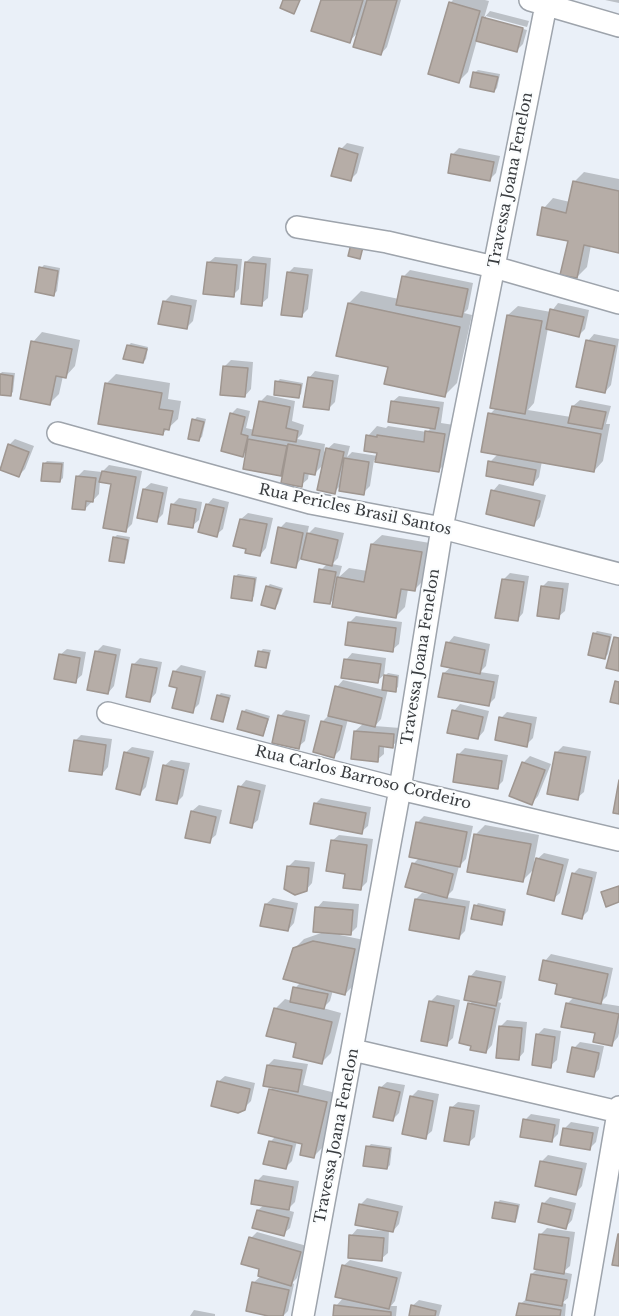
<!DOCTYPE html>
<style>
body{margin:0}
canvas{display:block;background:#eaf0f8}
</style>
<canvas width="619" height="1316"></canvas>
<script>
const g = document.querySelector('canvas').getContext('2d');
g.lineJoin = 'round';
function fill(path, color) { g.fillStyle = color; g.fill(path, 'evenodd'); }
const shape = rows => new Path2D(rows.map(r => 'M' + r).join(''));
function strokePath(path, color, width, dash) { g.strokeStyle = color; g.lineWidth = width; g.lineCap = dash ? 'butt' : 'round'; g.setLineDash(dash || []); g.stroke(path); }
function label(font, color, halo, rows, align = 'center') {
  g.font = font + ' "Libre Baskerville",serif'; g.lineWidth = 4.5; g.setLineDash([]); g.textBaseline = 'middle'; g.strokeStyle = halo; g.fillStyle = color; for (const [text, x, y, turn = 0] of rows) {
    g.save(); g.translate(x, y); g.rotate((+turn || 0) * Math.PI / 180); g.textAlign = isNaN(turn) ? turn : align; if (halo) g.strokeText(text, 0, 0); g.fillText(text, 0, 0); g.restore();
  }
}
const shadow = shape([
 [323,0,401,0,387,47,381,54,359,31,349,42],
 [453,0,485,0,489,1,484,18,490,11,529,21,527,27,486,16,486,19,527,30,523,44,517,50,477,40,468,72,458,82,450,3],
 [605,0,619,0,619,3],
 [478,70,500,74,497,88,494,91,475,72],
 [347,143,364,147,357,173,351,179,341,149],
 [459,148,500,156,496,173,490,179,449,171,453,154],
 [584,172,619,179,619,251,591,245,587,267,577,277,570,240,544,208,553,198,570,202,574,182],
 [253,256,271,258,268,298,261,304,246,262],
 [215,257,242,259,239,289,233,295,208,263],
 [44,265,60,268,57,291,54,294,41,268],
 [294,267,313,269,308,309,301,316,288,273],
 [410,270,473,283,468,309,464,313,472,315,457,383,444,396,389,365,349,303,361,291,399,299,403,277],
 [171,295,197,300,193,321,186,328,164,302],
 [558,303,589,310,585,329,579,335,548,328,534,403,528,410,571,417,573,406,580,400,611,406,606,424,610,424,603,461,594,471,542,461,539,477,533,484,490,462,498,454,490,414,496,408,508,315,518,306,551,312],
 [42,332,80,340,75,366,66,376,63,376,59,394,50,403,33,342],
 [594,334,619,339,611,385,605,392,588,341],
 [131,343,148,347,146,359,143,362,128,346],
 [231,360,253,362,251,389,245,396,224,367],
 [315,371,339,375,335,402,328,409,309,378],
 [2,372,15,373,13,392,10,395,0,394,0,374],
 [116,374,170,383,168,399,181,401,178,419,163,433,106,384],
 [280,379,303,383,301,394,298,397,277,382],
 [267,395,295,401,292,421,304,425,302,434,297,439,325,444,324,452,334,443,350,446,347,457,352,452,378,456,378,452,368,436,377,426,386,428,388,426,427,432,432,427,392,402,399,396,444,402,441,423,454,425,448,461,438,471,374,460,370,486,363,493,341,485,334,492,324,464,315,473,309,472,308,479,301,485,284,475,245,468,248,450,242,455,231,414,237,408,250,411,246,428,255,430,260,402],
 [197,417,206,419,202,437,199,439,194,420],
 [15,439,34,446,25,469,19,475,0,468,9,445],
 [47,461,64,462,63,478,60,481,44,464],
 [109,465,142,471,132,524,125,531,113,483,100,481,99,494,85,509,77,477,84,470,102,472],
 [151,483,168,487,163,514,157,520,144,489],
 [499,484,546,495,540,517,534,524,493,491],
 [179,498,202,502,199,520,192,526,172,505],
 [213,498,229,502,223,529,216,535,207,505],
 [248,513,273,518,266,548,260,555,248,548,241,519],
 [286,522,309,526,307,535,315,527,344,533,338,558,332,564,342,566,339,577,349,568,368,571,372,544,382,535,430,543,424,580,414,590,408,589,405,607,395,617,336,597,330,603,321,570,328,563,302,557,296,566,280,528],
 [117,535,130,537,126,559,123,562,114,538],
 [510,573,529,576,523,613,517,620,503,580],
 [238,574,257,577,254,596,252,599,235,577],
 [548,581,569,583,565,611,558,617,542,587],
 [270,584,283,588,278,604,275,607,267,587],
 [356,616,402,622,399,644,392,650,350,622],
 [597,631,612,634,608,654,605,657,594,634],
 [454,636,490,644,486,666,480,672,499,675,495,698,489,704,444,673,451,667,448,643],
 [103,645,121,649,114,686,108,693,96,652],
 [67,649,86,652,82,675,75,681,60,655],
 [263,649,271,650,268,663,265,666,260,652],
 [352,653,386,658,384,675,377,681,346,660],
 [140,658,162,662,156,693,150,700,134,664],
 [181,665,206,671,199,704,192,711,174,672],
 [388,673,399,675,398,687,395,690,388,689,381,719,375,726,400,728,399,740,392,746,384,745,384,754,377,760,355,731,364,723,348,719,340,750,334,756,323,721,329,715,337,687,343,680,384,690,385,676],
 [221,693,231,695,225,717,223,720,218,696],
 [460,704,489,711,484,731,478,738,454,711],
 [246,709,270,716,265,731,262,734,243,712],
 [286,710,310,715,305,741,298,747,280,716],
 [507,712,537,717,533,738,526,745,501,718],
 [81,735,112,739,108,767,102,774,75,741],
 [563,746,591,751,584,792,577,798,556,753],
 [132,747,154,751,146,787,140,793,125,753],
 [465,748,508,755,503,781,497,787,459,754],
 [530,756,551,764,538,796,532,803,511,795,524,762],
 [171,760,190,763,183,796,177,802,164,766],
 [246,780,266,785,258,820,251,826,240,787],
 [321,798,371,807,368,826,361,832,315,804],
 [199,805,222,810,216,835,209,841,186,836,192,811],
 [424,816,473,826,466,859,459,866,453,890,446,897,470,901,465,931,459,937,416,899,422,893,430,894,430,892,413,864,420,857,417,823],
 [485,825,539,835,534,862,544,853,569,859,560,893,553,899,535,868,523,880,476,834],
 [339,835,373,839,367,882,360,889,346,873,332,841],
 [295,860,315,862,312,883,306,890,288,867],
 [579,868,597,872,588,911,582,917,573,874],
 [273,898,298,903,294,923,288,930,266,904],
 [323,901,359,904,357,927,350,934,340,933,340,935,364,940,355,984,345,994,333,990,330,1001,323,1008,341,1013,331,1053,322,1062,298,1042,275,1009,285,999,292,1001,295,988,301,982,294,949,304,939,324,932,317,908],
 [478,903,506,909,504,921,501,924,476,906],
 [551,954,613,968,607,996,600,1003,619,1006,619,1033,618,1037,612,1044,597,1032,567,1004,574,997,559,983,545,961],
 [476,970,506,976,502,998,498,1002,501,1003,492,1045,486,1052,470,1004,473,1000,470,977],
 [437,995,460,1000,453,1038,446,1044,430,1002],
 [507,1020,527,1022,524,1052,518,1059,500,1027],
 [544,1028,561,1031,557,1060,550,1066,538,1034],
 [580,1042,604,1046,599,1069,593,1076,574,1048],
 [274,1059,308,1064,303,1085,336,1093,323,1147,314,1156,304,1143,297,1141,292,1161,286,1167,270,1142,276,1136,270,1090,274,1086,268,1065],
 [225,1076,255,1083,251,1101,244,1108,218,1082],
 [387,1082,405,1085,399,1113,393,1119,380,1088],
 [418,1090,439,1094,432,1131,425,1137,411,1097],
 [458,1102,480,1105,475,1137,468,1143,451,1108],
 [531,1114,560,1119,558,1134,551,1141,525,1120],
 [571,1122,599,1127,596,1142,590,1148,564,1129],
 [371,1144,392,1147,390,1165,387,1168,368,1147],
 [548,1155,587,1163,582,1186,576,1193,542,1161],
 [263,1175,299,1181,295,1202,287,1210,294,1212,290,1228,283,1234,258,1210,264,1205,257,1181],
 [550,1197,576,1203,572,1220,566,1227,539,1221,544,1203],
 [367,1198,403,1206,399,1224,393,1231,389,1230,388,1253,381,1259,351,1236,357,1229,386,1231,386,1229,360,1205],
 [500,1200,520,1204,517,1218,515,1221,497,1203],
 [547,1228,575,1232,570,1266,563,1272,572,1274,568,1298,562,1303,566,1304,565,1316,518,1316,520,1304,528,1298,532,1274,538,1268,540,1235],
 [257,1232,307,1246,297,1278,292,1283,294,1284,288,1311,283,1316,276,1316,253,1283,261,1276,261,1268,251,1238],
 [350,1260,402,1272,395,1301,391,1306,397,1306,396,1316,334,1316,336,1306,344,1297,343,1266],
 [419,1300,442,1305,439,1316,410,1316,412,1306],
 [194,1310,215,1314,215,1316,190,1316]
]);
const building = shape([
 [283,0,300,0,294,14,280,8,283,0],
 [321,0,363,0,350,43,311,31,321,0],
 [367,0,397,0,381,55,353,47,367,0],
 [449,2,480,11,459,83,428,74,449,2],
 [482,17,523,28,517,52,476,41,482,17],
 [473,72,498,77,494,92,470,87,473,72],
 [339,148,358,154,351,181,331,176,339,148],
 [451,154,494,162,490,181,448,173,451,154],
 [573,181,619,191,619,253,584,245,577,278,560,275,568,241,537,235,542,207,566,213,573,181],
 [351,244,363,247,360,259,348,256,351,244],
 [207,262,237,265,234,297,203,294,207,262],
 [245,262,266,264,262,306,241,304,245,262],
 [39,267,58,271,54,296,35,292,39,267],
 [287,272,308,275,302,317,281,315,287,272],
 [402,276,468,289,462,317,396,305,402,276],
 [163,301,191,306,187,329,158,324,163,301],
 [348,303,460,327,445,397,384,384,388,367,336,356,348,303],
 [550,309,584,317,579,337,546,329,550,309],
 [507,315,542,321,525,414,490,408,507,315],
 [586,340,615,346,605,393,576,387,586,340],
 [31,341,72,349,66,378,56,376,50,405,20,399,31,341],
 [127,345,147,349,143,363,123,359,127,345],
 [223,366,248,368,245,397,220,395,223,366],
 [0,374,13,376,11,396,0,395,0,374],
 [308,377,333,381,329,410,303,407,308,377],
 [275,381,301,385,299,398,274,395,275,381],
 [105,383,162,393,159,409,173,411,169,430,164,429,163,435,98,424,105,383],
 [259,401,290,407,286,428,298,431,296,442,252,435,259,401],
 [391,401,439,408,435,429,388,422,391,401],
 [572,406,606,412,602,429,568,423,572,406],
 [230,413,245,417,241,434,248,436,243,457,221,451,230,413],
 [488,413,601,434,594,472,481,452,488,413],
 [192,419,204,422,199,441,188,439,192,419],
 [425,431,445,434,439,472,375,462,377,453,364,451,366,435,377,437,377,435,424,442,425,431],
 [248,439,287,446,281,476,243,469,248,439],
 [8,444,29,452,19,477,0,470,8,444],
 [288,444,320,450,315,475,304,473,302,487,281,483,288,444],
 [326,448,344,452,335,494,317,490,326,448],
 [344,458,369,462,364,495,339,491,344,458],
 [488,461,536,470,533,485,486,476,488,461],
 [43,463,62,464,60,482,41,481,43,463],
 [102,471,136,477,126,532,103,528,111,484,99,482,102,471],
 [76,476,96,478,93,502,86,501,85,510,72,509,76,476],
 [143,489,163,493,157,522,137,518,143,489],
 [491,490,540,501,534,526,486,514,491,490],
 [171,504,196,509,193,528,168,524,171,504],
 [206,504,224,508,217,537,198,532,206,504],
 [240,519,267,524,260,556,245,553,246,549,233,546,240,519],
 [278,527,303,533,296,568,271,563,278,527],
 [307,533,338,540,332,566,301,559,307,533],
 [113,537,128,540,124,563,109,561,113,537],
 [371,544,422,552,415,591,401,589,396,618,332,607,337,577,364,582,371,544],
 [319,569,336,572,330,604,314,602,319,569],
 [234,576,255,579,252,601,231,598,234,576],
 [502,579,524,582,518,621,495,618,502,579],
 [266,586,281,590,275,609,261,605,266,586],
 [541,586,563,589,559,619,537,616,541,586],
 [348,622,396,628,393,652,345,645,348,622],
 [593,633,610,637,605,659,588,655,593,633],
 [614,637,619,638,619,671,606,668,614,637],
 [446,642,485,650,480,674,441,666,446,642],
 [95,651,116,655,108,694,87,690,95,651],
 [258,651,269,653,266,668,255,666,258,651],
 [59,654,80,658,76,683,54,679,59,654],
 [344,659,381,664,378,683,341,678,344,659],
 [132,664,157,668,150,702,126,697,132,664],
 [173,671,201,677,193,713,172,708,177,688,169,686,173,671],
 [443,673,494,682,489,706,438,697,443,673],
 [384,675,397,677,396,692,382,690,384,675],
 [615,681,619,682,619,704,610,702,615,681],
 [335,686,382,698,375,727,328,716,335,686],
 [217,695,229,698,223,722,211,719,217,695],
 [452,710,483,717,478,739,447,733,452,710],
 [242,711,268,719,263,736,237,729,242,711],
 [278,715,305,721,299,749,272,743,278,715],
 [499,717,531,724,527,747,495,740,499,717],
 [321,721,342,726,334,758,313,752,321,721],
 [354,731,394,734,393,748,379,746,378,762,351,759,354,731],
 [74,740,106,745,102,775,69,771,74,740],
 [124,752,149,758,140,795,116,789,124,752],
 [555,752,586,757,578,800,547,794,555,752],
 [457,754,502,761,498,789,453,782,457,754],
 [522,762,545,770,532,805,509,796,522,762],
 [163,765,184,770,177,804,156,800,163,765],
 [619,780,619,814,613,813,619,780],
 [238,786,260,791,252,828,230,823,238,786],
 [314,803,366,813,362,834,310,824,314,803],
 [191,811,216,817,210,843,185,838,191,811],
 [416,822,467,832,460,867,409,857,416,822],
 [474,834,531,844,523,882,467,872,474,834],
 [331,840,367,845,361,890,343,888,345,874,326,871,331,840],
 [536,858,563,865,554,901,527,894,536,858],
 [412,863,453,874,447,898,405,887,412,863],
 [287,866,309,868,307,891,295,895,284,889,287,866],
 [572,873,592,878,582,919,562,914,572,873],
 [619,886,619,902,606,907,601,892,619,886],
 [415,899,465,907,459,939,409,930,415,899],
 [265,904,293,909,288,931,260,926,265,904],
 [474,905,504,912,502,925,471,919,474,905],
 [315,907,353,910,351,935,313,932,315,907],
 [313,941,355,949,345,995,283,979,293,948,313,941],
 [543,960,608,974,601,1004,555,994,557,984,539,980,543,960],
 [469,976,501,982,496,1006,464,1000,469,976],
 [293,987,328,994,324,1009,290,1002,293,987],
 [429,1001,454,1006,447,1046,421,1041,429,1001],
 [468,1003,495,1009,486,1053,470,1050,471,1046,459,1043,468,1003],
 [566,1003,619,1014,612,1046,593,1042,595,1033,561,1027,566,1003],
 [274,1008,332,1022,322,1064,293,1057,296,1043,266,1036,274,1008],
 [499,1026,522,1028,519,1060,496,1058,499,1026],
 [536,1034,555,1037,551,1068,532,1065,536,1034],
 [572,1047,599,1053,594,1077,567,1072,572,1047],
 [267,1065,302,1070,298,1092,263,1086,267,1065],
 [217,1081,250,1089,245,1110,238,1113,211,1106,217,1081],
 [379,1087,400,1092,393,1121,373,1117,379,1087],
 [269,1089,327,1102,314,1158,300,1155,302,1144,258,1133,269,1089],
 [410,1096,433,1101,426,1139,402,1134,410,1096],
 [450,1107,474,1111,469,1145,444,1141,450,1107],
 [523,1119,555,1125,552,1142,520,1137,523,1119],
 [563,1128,593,1133,590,1150,560,1145,563,1128],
 [269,1141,292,1146,286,1169,263,1164,269,1141],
 [366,1146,390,1149,387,1169,363,1166,366,1146],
 [540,1161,582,1169,576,1195,535,1186,540,1161],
 [255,1180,293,1187,289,1210,251,1204,255,1180],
 [495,1202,518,1206,515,1222,492,1218,495,1202],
 [542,1203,571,1210,566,1229,538,1222,542,1203],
 [359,1204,398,1212,393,1232,355,1225,359,1204],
 [257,1210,289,1218,284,1236,252,1228,257,1210],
 [539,1234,569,1238,564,1274,534,1269,539,1234],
 [618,1234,619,1234,619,1266,612,1265,618,1234],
 [349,1235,384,1238,382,1261,348,1258,349,1235],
 [249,1237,301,1252,291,1286,258,1276,259,1269,241,1264,249,1237],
 [342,1265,397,1278,389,1309,335,1297,342,1265],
 [531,1274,567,1280,562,1306,526,1300,531,1274],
 [252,1282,289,1290,283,1316,268,1316,246,1311,252,1282],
 [519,1303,561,1310,560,1316,516,1316,519,1303],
 [334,1305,391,1312,391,1316,333,1316,334,1305],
 [411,1305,436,1311,435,1316,409,1316,411,1305]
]);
const minor = shape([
 [530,0,619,26],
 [297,227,387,242,494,267,619,303],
 [58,433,310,503,442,528,619,574],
 [108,713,400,789,619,840],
 [353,1050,619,1112],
 [303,1316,400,789,442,528,547,0],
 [583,1316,619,1107]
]);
const streetNames = [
 ["Travessa Joana Fenelon",511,180,-79],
 ["Rua Pericles Brasil Santos",355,510,12],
 ["Travessa Joana Fenelon",421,657,-81],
 ["Rua Carlos Barroso Cordeiro",363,778,14],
 ["Travessa Joana Fenelon",337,1136,-79]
];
fill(shadow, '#0003');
fill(building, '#b6ada7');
strokePath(building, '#9f9690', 1.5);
strokePath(minor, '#9ea4ac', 24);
strokePath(minor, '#fff', 21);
label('15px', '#3a3d40', '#fbfdfe', streetNames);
</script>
